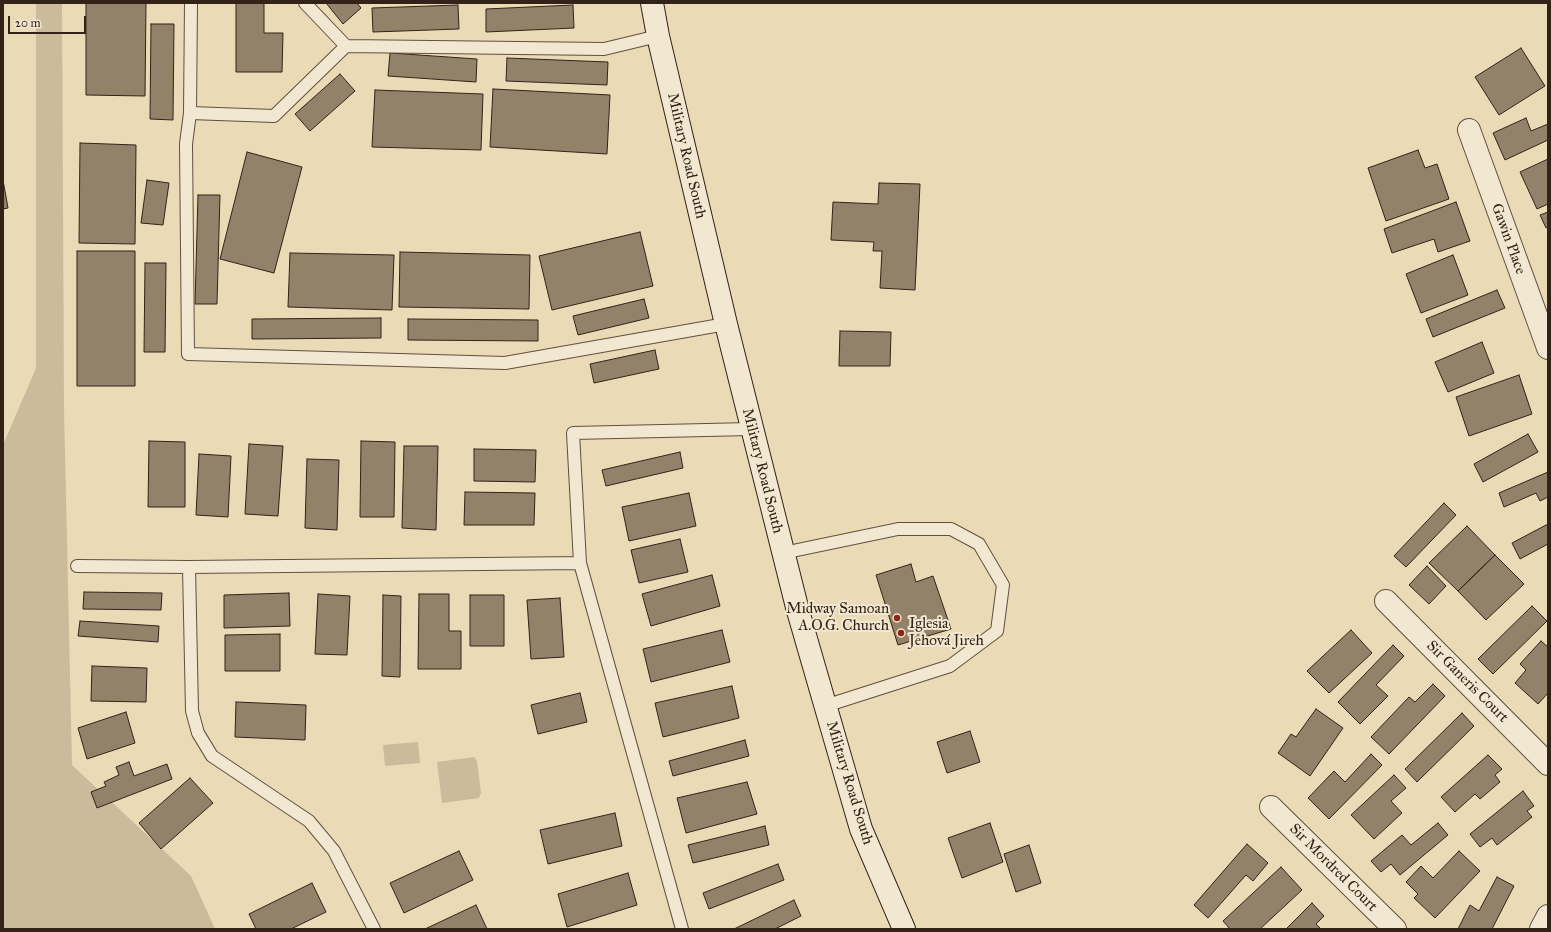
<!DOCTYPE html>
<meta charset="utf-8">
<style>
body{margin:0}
#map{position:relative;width:1551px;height:932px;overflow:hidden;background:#ebdab6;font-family:"IM FELL Great Primer",serif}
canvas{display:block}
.frame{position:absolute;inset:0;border:4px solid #322218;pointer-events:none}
.scale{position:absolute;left:8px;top:16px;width:78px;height:18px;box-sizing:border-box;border:2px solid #322218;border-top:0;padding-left:5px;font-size:12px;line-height:14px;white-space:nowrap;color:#322218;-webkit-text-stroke:3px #f2e7d0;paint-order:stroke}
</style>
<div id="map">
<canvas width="1551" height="932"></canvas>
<div class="frame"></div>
<div class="scale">20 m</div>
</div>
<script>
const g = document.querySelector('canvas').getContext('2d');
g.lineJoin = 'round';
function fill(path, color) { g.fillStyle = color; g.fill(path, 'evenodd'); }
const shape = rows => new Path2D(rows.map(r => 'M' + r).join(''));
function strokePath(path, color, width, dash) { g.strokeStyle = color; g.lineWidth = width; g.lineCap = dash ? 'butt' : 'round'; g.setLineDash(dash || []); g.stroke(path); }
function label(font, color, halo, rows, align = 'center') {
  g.font = font + ' "IM FELL Great Primer",serif'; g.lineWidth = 4; g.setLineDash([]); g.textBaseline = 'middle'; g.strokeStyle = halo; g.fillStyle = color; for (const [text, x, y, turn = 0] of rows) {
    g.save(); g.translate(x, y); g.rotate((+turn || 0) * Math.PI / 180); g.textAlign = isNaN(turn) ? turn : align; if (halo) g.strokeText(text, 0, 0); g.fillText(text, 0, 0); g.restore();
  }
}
const green = shape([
 [36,3,62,3,64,407,72,765,191,876,215,929,3,929,3,445,36,368],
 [418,742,420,763,385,766,383,745],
 [474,757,477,761,481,793,479,798,442,803,437,762]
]);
const building = shape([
 [86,3,146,3,145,96,86,95,86,3],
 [236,3,264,3,264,33,283,33,282,72,236,72,236,3],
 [326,3,357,3,361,8,343,24,326,3],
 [458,5,459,29,373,32,372,8,458,5],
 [573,5,574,28,486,32,486,9,573,5],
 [151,24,174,24,173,120,150,119,151,24],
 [1521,48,1545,86,1499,115,1475,77,1521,48],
 [390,53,477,59,476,82,388,76,390,53],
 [507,58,608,62,607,85,506,81,507,58],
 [340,74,355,91,310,131,295,114,340,74],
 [493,89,610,95,607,154,490,147,493,89],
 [375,90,483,94,481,150,372,147,375,90],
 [1526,118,1531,131,1548,124,1548,140,1505,160,1493,133,1526,118],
 [80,143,136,145,135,244,79,243,80,143],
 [1418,150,1425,168,1437,164,1449,199,1386,221,1368,168,1418,150],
 [247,152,302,167,274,273,220,259,247,152],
 [1548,159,1548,204,1537,209,1520,172,1548,159],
 [3,180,8,208,3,209,3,180],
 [147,180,169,183,163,225,141,223,147,180],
 [879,183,920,184,915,290,880,288,882,251,873,251,874,242,831,240,833,202,878,204,879,183],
 [198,195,220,195,217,304,195,304,198,195],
 [1456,202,1470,241,1438,252,1434,239,1392,253,1384,229,1456,202],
 [1548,212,1548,227,1546,228,1540,215,1548,212],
 [640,232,653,286,552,310,539,256,640,232],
 [77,251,135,251,135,386,77,386,77,251],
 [400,252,530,255,529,309,399,307,400,252],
 [290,253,394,255,392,310,288,307,290,253],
 [1453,255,1468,295,1421,313,1406,274,1453,255],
 [145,263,166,263,165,352,144,352,145,263],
 [1497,290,1505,308,1433,337,1426,319,1497,290],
 [644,299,649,318,578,335,573,316,644,299],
 [381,318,381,338,252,339,252,319,381,318],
 [408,319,538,320,538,341,408,340,408,319],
 [840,331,891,332,890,366,839,366,840,331],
 [1482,342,1494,373,1448,392,1435,362,1482,342],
 [655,350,659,369,594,383,590,364,655,350],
 [1519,375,1532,414,1469,436,1456,397,1519,375],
 [1528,434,1538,452,1483,482,1474,464,1528,434],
 [149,441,185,442,185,507,148,507,149,441],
 [361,441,395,442,394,517,360,517,361,441],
 [249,444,283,446,278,516,245,514,249,444],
 [404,446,438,446,436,530,402,528,404,446],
 [474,449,536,450,535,482,474,481,474,449],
 [680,452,683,468,606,486,602,470,680,452],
 [199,454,231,456,228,517,196,515,199,454],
 [307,459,339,460,337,530,305,528,307,459],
 [1548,472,1548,497,1540,501,1536,493,1504,507,1499,493,1548,472],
 [465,492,535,493,534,525,464,525,465,492],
 [689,493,696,526,629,541,622,507,689,493],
 [1444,503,1456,515,1406,567,1394,556,1444,503],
 [1548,524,1548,544,1520,559,1512,543,1548,524],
 [1467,526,1495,555,1458,591,1429,563,1467,526],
 [680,539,688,572,639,583,631,550,680,539],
 [1495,555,1524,584,1486,620,1458,591,1495,555],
 [911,564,916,582,933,576,951,629,898,645,876,575,911,564],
 [1427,566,1446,586,1429,604,1409,585,1427,566],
 [712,575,720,606,651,626,642,594,712,575],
 [84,592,162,593,161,610,83,609,84,592],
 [289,593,290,626,224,628,224,595,289,593],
 [318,594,350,596,347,655,315,654,318,594],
 [419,594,449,594,449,631,461,631,461,669,418,669,419,594],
 [383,595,401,596,400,677,382,676,383,595],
 [470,595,504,595,504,646,470,646,470,595],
 [560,598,564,657,531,659,527,600,560,598],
 [1532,606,1547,621,1493,674,1478,659,1532,606],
 [80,621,159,626,158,642,78,636,80,621],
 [722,630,730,662,651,682,643,649,722,630],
 [1351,630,1372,653,1329,693,1307,671,1351,630],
 [280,634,280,671,225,671,225,635,280,634],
 [1541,641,1548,647,1548,693,1538,704,1515,683,1526,670,1520,664,1541,641],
 [1393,645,1404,656,1376,685,1388,696,1360,724,1338,702,1393,645],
 [92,666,147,668,146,702,91,701,92,666],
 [1433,684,1445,696,1389,754,1371,737,1409,697,1415,702,1433,684],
 [732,686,739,718,663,737,655,703,732,686],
 [580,693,587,722,538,734,531,705,580,693],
 [236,702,306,705,305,740,235,737,236,702],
 [1316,709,1343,728,1310,776,1278,753,1291,734,1296,737,1316,709],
 [126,712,135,743,87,759,78,728,126,712],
 [1462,713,1474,726,1417,782,1405,769,1462,713],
 [970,731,980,762,947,773,937,742,970,731],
 [745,740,749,756,673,776,669,761,745,740],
 [1371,754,1382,765,1329,819,1308,798,1334,771,1345,782,1371,754],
 [1488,755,1502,769,1495,775,1500,782,1480,799,1475,794,1455,812,1441,797,1488,755],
 [129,762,134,776,167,764,172,779,97,808,91,792,106,786,104,782,119,775,116,767,129,762],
 [1394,775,1406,788,1391,801,1402,813,1374,839,1351,815,1394,775],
 [190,778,213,803,161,849,139,823,190,778],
 [747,782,757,814,686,833,677,798,747,782],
 [1523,791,1534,806,1527,811,1532,817,1497,845,1492,838,1480,847,1470,834,1523,791],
 [615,813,622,846,548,864,540,830,615,813],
 [990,823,1003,862,962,878,948,838,990,823],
 [1438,823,1448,835,1400,875,1391,864,1381,872,1371,861,1402,835,1411,845,1438,823],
 [765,826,769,845,693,863,688,845,765,826],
 [1247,844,1268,863,1253,881,1246,875,1208,918,1194,905,1247,844],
 [1029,845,1041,883,1016,892,1004,854,1029,845],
 [459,851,473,880,404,913,390,883,459,851],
 [1459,851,1480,871,1435,918,1414,898,1418,894,1406,882,1421,866,1433,878,1459,851],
 [778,864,784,880,709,909,703,893,778,864],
 [1281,867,1302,890,1260,929,1230,929,1223,921,1281,867],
 [628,873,637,905,567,927,558,894,628,873],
 [1497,877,1514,886,1492,929,1458,929,1470,905,1479,911,1497,877],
 [312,883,326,912,291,929,256,929,249,914,312,883],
 [794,900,801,916,775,929,734,929,794,900],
 [1312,903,1324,916,1316,924,1321,929,1286,929,1312,903],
 [476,905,487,929,425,929,476,905]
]);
const service = shape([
 [191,3,190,113,186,144,188,354,505,363,726,324],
 [305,3,346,46,604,49,658,36],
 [190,113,274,116,346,46],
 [783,553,898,529,951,529,979,544,1003,585,997,631,950,666,825,706],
 [77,566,189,567],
 [374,929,334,851,309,821,212,756,198,733,192,711,189,567,580,563],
 [682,929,580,563,573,433,751,429]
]);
const minor = shape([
 [1469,130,1548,348],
 [1386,601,1548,764],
 [1271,807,1395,929],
 [1541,929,1548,916]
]);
const secondary = shape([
 [652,3,658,36,726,324,798,611,861,829,904,929]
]);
const markers = [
 [897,618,4,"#8f2418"],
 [901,633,4,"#8f2418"]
];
const streetNames = [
 ["Military Road South",686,156,77],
 ["Gawin Place",1508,239,70],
 ["Military Road South",762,471,76],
 ["Sir Ganeris Court",1467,682,45],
 ["Military Road South",849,783,73],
 ["Sir Mordred Court",1333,868,45]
];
const poiNames = [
 ["Midway Samoan",889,609],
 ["A.O.G. Church",889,626],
 ["Iglesia",909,624,"left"],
 ["Jehová Jireh",909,641,"left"]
];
fill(green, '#ccbb9b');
fill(building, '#92826a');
strokePath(building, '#322218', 1);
strokePath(service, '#605040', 14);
strokePath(minor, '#605040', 24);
strokePath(secondary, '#322218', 24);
strokePath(service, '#f2e7d0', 12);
strokePath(minor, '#f2e7d0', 22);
strokePath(secondary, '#f2e7d0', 22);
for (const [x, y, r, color] of markers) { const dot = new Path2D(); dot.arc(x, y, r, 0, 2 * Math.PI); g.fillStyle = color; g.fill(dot); strokePath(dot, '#f2e7d0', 1.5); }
label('15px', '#322218', '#f2e7d0', streetNames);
label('15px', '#322218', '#f2e7d0', poiNames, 'right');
</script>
